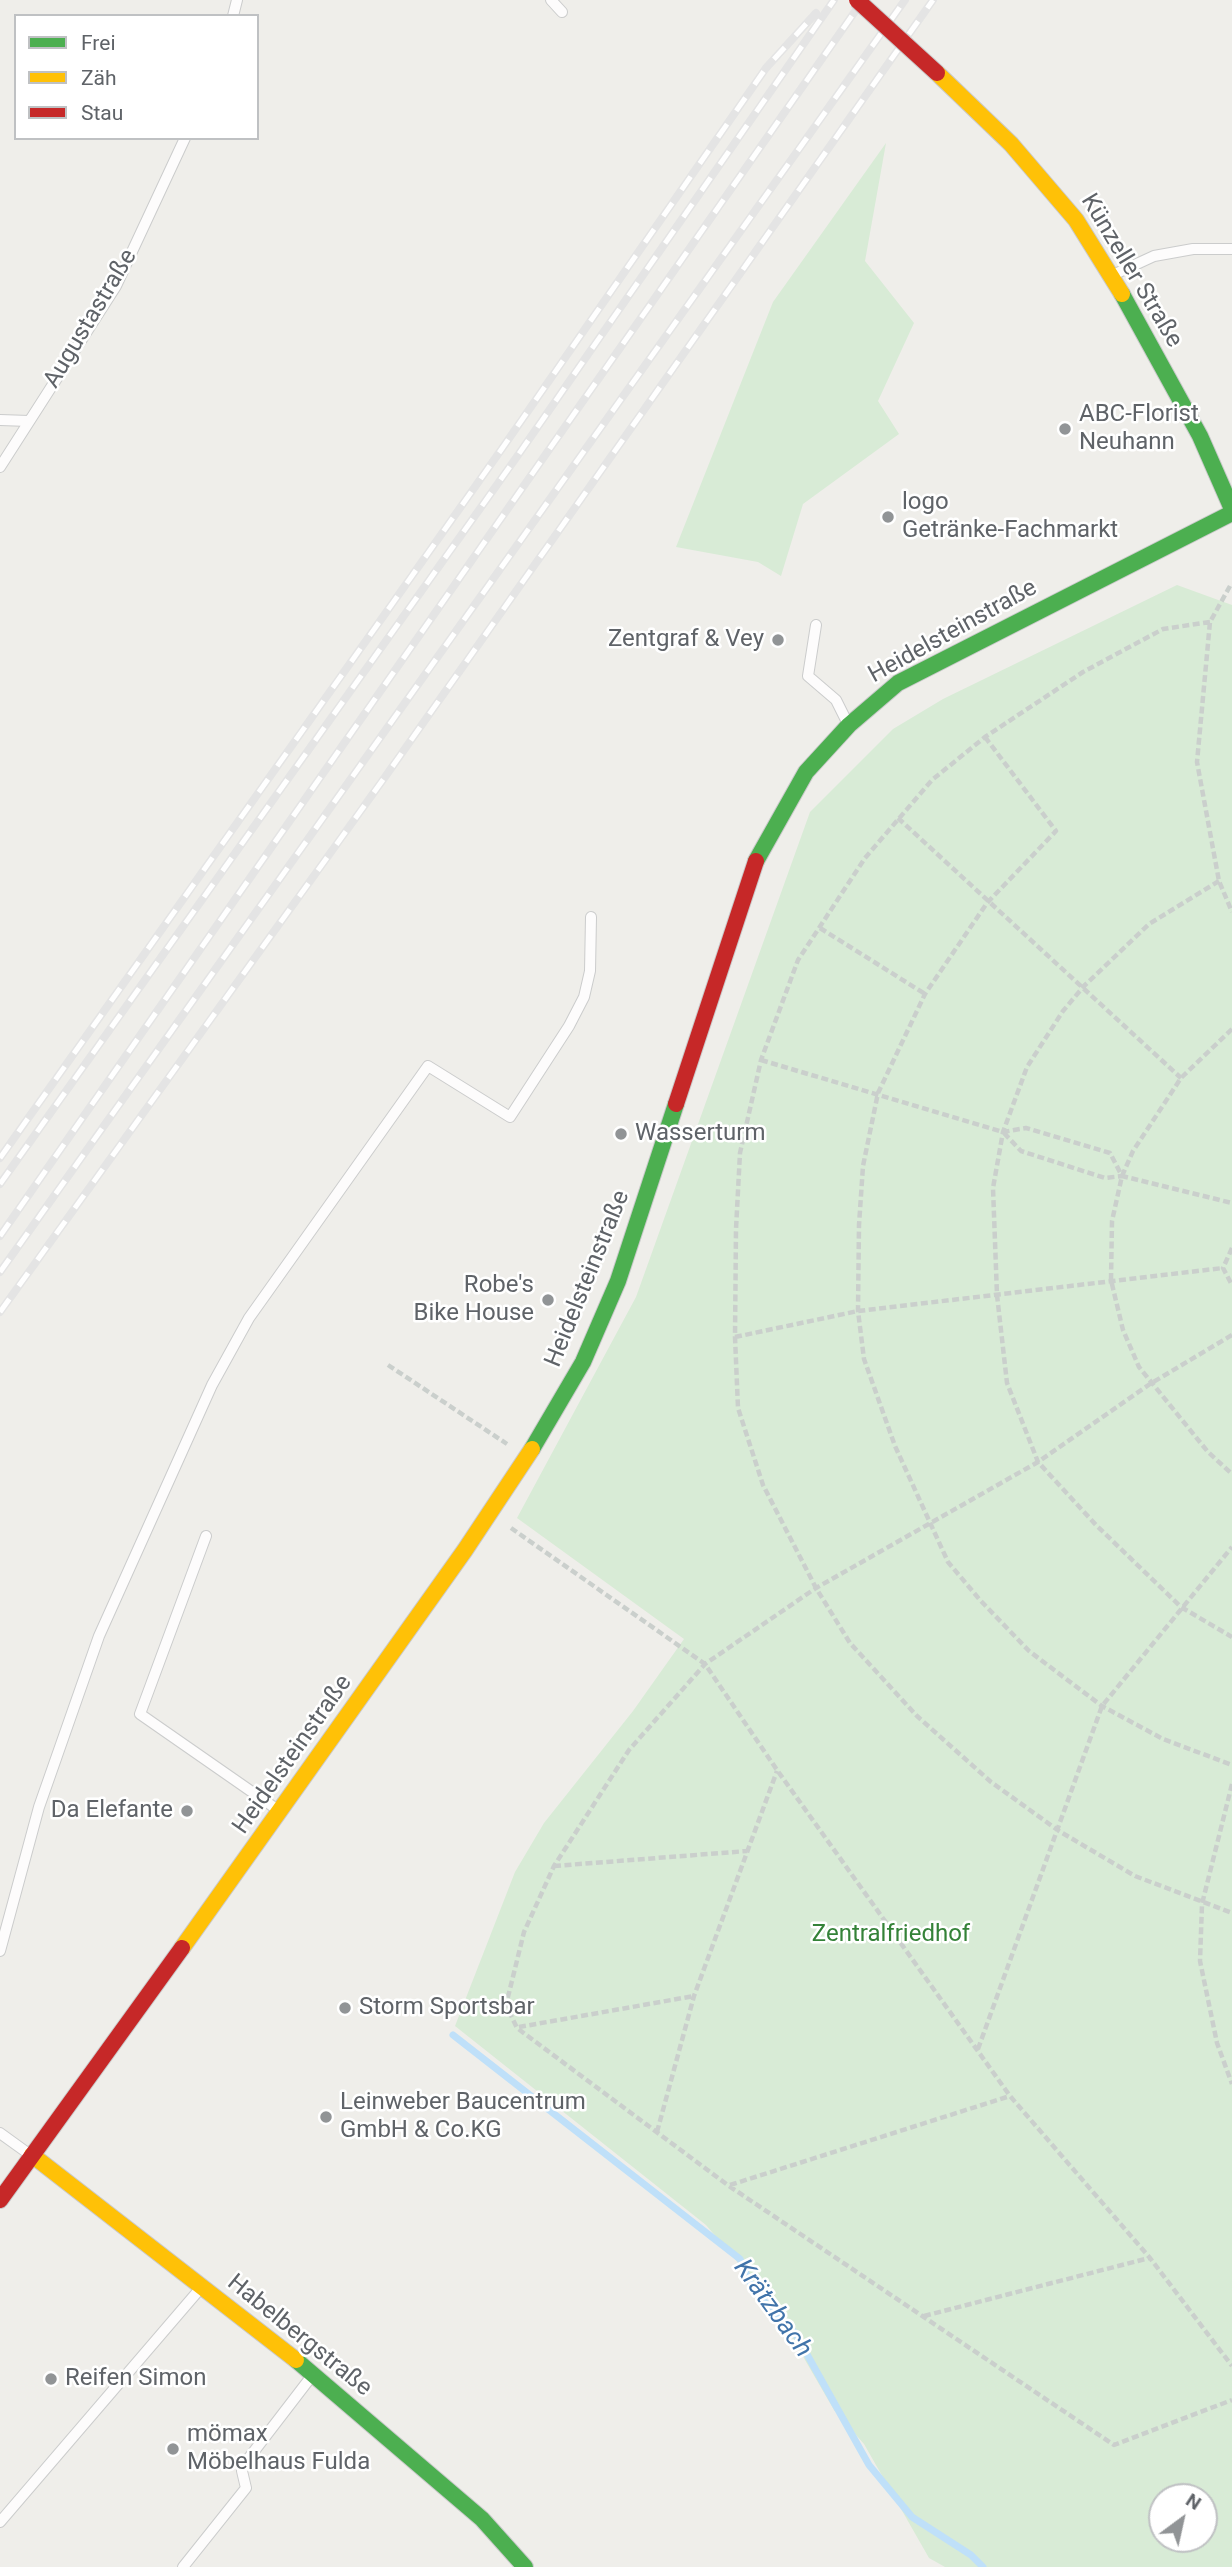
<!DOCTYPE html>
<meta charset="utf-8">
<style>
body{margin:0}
#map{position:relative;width:1232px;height:2567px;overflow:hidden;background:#efeeea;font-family:Roboto,sans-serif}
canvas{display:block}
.legend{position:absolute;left:14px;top:14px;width:245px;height:126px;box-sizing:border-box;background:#fff;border:2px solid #bfc1c3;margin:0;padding:9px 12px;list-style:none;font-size:21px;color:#5f6368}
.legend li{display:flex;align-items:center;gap:14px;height:35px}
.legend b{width:35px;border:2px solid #bfc1c3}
.north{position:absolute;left:1148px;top:2483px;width:70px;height:70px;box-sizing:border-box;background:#fff;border:2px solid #bfc1c3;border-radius:50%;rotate:33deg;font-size:19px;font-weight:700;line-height:28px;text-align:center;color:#5f6368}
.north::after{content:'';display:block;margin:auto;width:24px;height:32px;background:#919496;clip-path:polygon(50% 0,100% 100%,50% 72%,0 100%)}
</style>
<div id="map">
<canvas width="1232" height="2567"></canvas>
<ul class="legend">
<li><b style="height:9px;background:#4caf50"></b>Frei</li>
<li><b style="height:9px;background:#ffc107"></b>Zäh</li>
<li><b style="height:9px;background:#c62828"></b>Stau</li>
</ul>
<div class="north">N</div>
</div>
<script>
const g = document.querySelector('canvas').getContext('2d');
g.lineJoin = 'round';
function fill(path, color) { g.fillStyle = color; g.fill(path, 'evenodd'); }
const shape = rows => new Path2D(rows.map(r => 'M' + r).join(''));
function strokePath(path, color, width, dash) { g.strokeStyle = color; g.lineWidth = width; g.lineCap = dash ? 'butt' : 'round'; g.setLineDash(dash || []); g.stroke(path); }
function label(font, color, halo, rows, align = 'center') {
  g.font = font + ' Roboto,sans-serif'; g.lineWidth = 5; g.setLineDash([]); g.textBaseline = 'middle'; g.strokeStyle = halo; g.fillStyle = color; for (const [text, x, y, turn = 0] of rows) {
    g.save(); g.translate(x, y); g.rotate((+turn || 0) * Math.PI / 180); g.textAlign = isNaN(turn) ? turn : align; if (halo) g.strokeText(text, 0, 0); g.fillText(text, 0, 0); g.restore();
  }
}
const green = shape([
 [886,143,865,261,914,323,878,401,899,434,803,504,781,576,758,562,676,547,773,302],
 [1177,585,1232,605,1232,2567,945,2567,929,2558,864,2444,834,2410,772,2303,706,2225,455,2026,515,1872,544,1823,633,1711,684,1639,517,1518,636,1297,810,812,893,729,943,699],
 [1162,2497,1204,2497,1204,2539,1162,2539]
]);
const stream = shape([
 [453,2035,740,2259,753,2290,795,2333,869,2465,912,2517,971,2555,983,2567]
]);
const path = shape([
 [1230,586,1210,622,1197,762,1219,881,1232,912],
 [1210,622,1163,629,1083,672,985,737,932,780,865,858,798,960,761,1060,740,1153,736,1229,735,1337,738,1408,763,1485,816,1588,850,1643,917,1716,991,1782,1059,1831,1135,1876,1232,1913],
 [985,737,1056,831,987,903,925,994,878,1093,863,1166,859,1225,858,1311,864,1359,895,1446,948,1562,980,1600,1029,1651,1102,1706,1163,1739,1232,1765],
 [898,818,1181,1078],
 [1219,881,1149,924,1084,986,1063,1011,1027,1067,1003,1132,993,1188,997,1295,1007,1383,1038,1462,1096,1525,1181,1607,1232,1637],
 [820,928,925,994],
 [1232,1029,1181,1078,1133,1151,1122,1176,1112,1221,1111,1280,1123,1330,1139,1367,1208,1452,1232,1474],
 [761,1060,1003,1132,1026,1128,1110,1153,1122,1176,1232,1203],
 [1004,1133,1021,1151,1105,1178,1122,1176],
 [1232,1248,1223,1268,1232,1285],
 [1232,1335,1150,1384,1038,1462,816,1588,705,1664,629,1750,554,1866,524,1932,506,2005,517,2028,729,2186,1114,2445,1232,2400],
 [735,1337,858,1311,1223,1268],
 [388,1365,507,1444],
 [511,1528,705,1664,777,1770,1010,2096,1150,2258,1232,2366],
 [1232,1784,1202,1904,1200,1961,1217,2043,1232,2084],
 [554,1866,747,1851],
 [519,2027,694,1996],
 [978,2049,1102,1706,1232,1547],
 [657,2132,694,1996,777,1771],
 [730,2185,1010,2096],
 [924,2316,1149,2258]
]);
const lane = shape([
 [551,0,562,12],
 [233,16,237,0],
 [1115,274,1154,256,1193,249,1232,249],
 [0,420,29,421],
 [0,467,116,286,185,138],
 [816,625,808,676,836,700,847,722],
 [206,1536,140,1714,278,1810],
 [0,1951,39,1807,99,1636,212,1385,249,1318,428,1066,510,1117,569,1026,584,997,590,971,591,917],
 [0,2133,29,2154],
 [0,2522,199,2290],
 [183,2567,246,2488,242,2471,245,2463,311,2377]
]);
const fast = shape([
 [1122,294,1200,436,1232,509],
 [756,861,806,772,849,725,898,683,1232,513],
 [532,1449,583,1362,618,1281,676,1104],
 [296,2360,482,2519,525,2567]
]);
const slow = shape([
 [937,73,1011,144,1076,220,1122,294],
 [182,1948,465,1550,532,1449],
 [32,2155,296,2360]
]);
const jam = shape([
 [676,1104,756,861],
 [0,2200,182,1948]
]);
const rail = shape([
 [0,1158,501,450,766,68,816,13],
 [0,1184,516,458,834,0],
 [0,1236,863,0],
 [0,1272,905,0],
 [0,1312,385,777,933,0]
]);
const jamBridge = shape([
 [857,0,937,73]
]);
const markers = [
 [1065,429,7,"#919496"],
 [888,517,7,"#919496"],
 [778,640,7,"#919496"],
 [621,1134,7,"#919496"],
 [548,1300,7,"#919496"],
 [187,1811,7,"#919496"],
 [345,2008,7,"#919496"],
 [326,2117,7,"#919496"],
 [51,2379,7,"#919496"],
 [173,2449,7,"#919496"]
];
const streetNames = [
 ["Künzeller Straße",1131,271,59],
 ["Augustastraße",91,319,-59],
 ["Heidelsteinstraße",953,632,-29],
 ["Heidelsteinstraße",588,1279,-68],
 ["Heidelsteinstraße",293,1755,-55],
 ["Habelbergstraße",299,2336,39]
];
const poiNames = [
 ["ABC-Florist",1079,415],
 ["Neuhann",1079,443],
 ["logo",902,503],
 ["Getränke-Fachmarkt",902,531],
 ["Zentgraf & Vey",764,640,"right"],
 ["Wasserturm",635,1134],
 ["Robe's",534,1286,"right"],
 ["Bike House",534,1314,"right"],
 ["Da Elefante",173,1811,"right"],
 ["Storm Sportsbar",359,2008],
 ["Leinweber Baucentrum",340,2103],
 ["GmbH & Co.KG",340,2131],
 ["Reifen Simon",65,2379],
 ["mömax",187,2435],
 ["Möbelhaus Fulda",187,2463]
];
const parkNames = [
 ["Zentralfriedhof",891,1935]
];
const waterNames = [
 ["Krätzbach",772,2309,54]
];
fill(green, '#d8ebd6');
strokePath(stream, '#bfe0f9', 7);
strokePath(lane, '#cbcccc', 12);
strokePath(fast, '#cacacb', 18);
strokePath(slow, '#cacacb', 18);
strokePath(jam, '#cacacb', 18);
strokePath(path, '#cacfcc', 4.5, [7, 3.5]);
strokePath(lane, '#fdfcfc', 10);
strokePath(fast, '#4caf50', 16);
strokePath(slow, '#ffc107', 16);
strokePath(jam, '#c62828', 16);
strokePath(rail, '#e4e4e4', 8);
strokePath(rail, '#fff', 5, [16]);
strokePath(jamBridge, '#cacacb', 18, []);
strokePath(jamBridge, '#c62828', 16);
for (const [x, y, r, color] of markers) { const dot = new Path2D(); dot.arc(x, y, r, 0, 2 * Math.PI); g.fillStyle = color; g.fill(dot); strokePath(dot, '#fff', 2.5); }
label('24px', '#5f6368', '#fff', streetNames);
label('24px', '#5f6368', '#fff', poiNames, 'left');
label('24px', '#348238', '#fff', parkNames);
label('italic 26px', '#4174aa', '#fff', waterNames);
</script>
